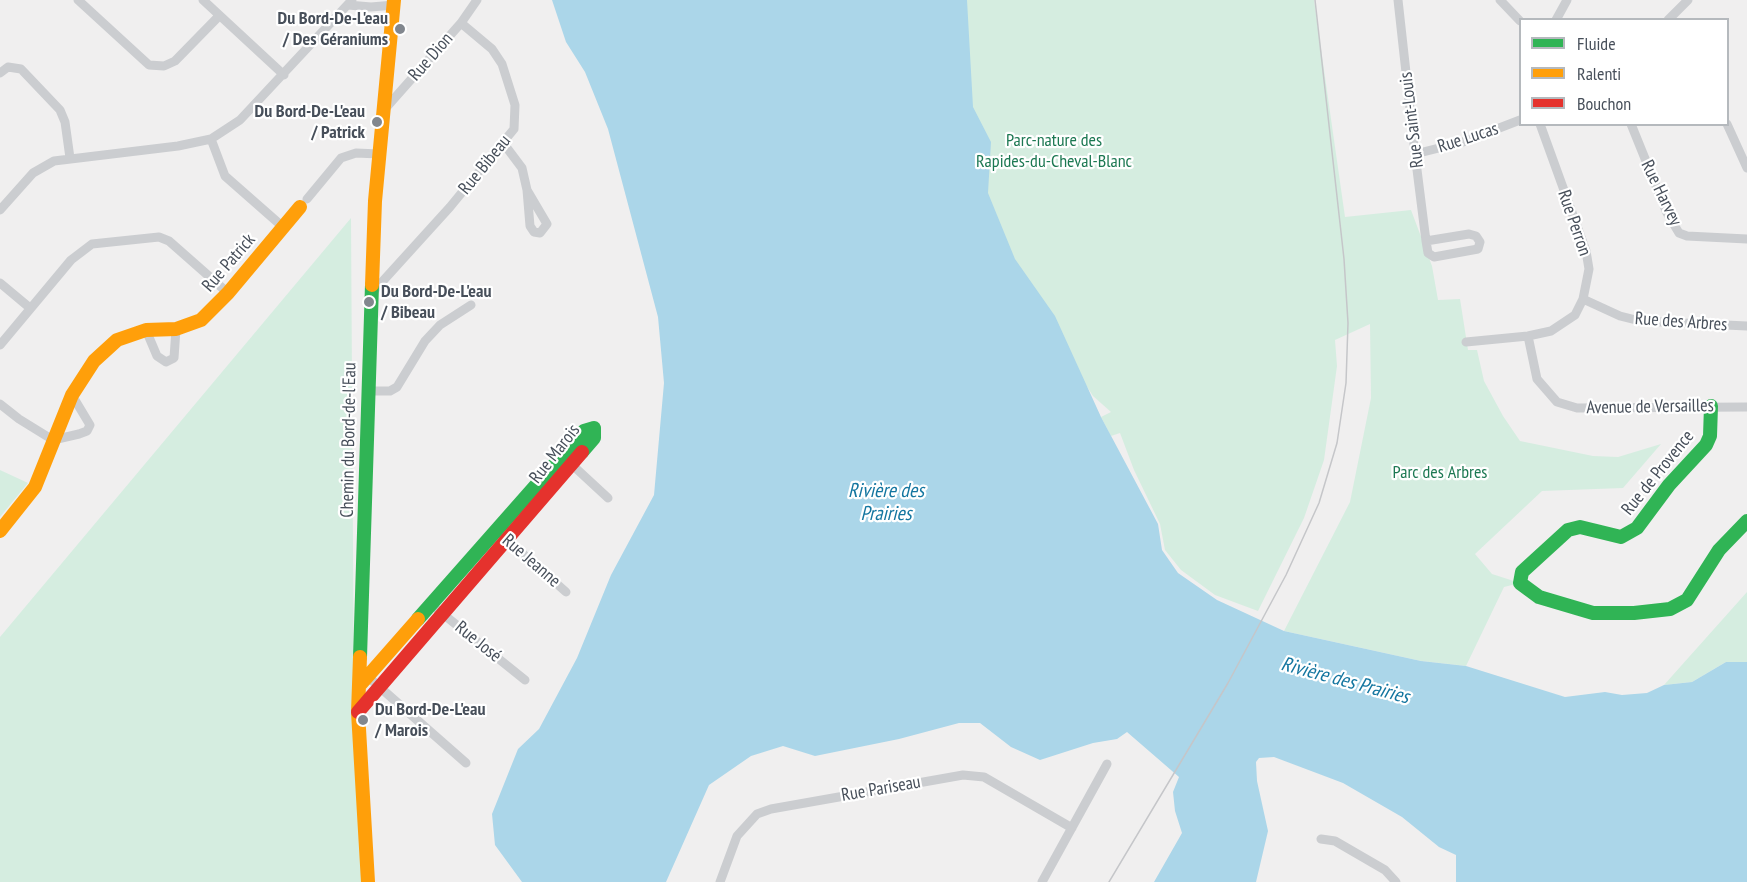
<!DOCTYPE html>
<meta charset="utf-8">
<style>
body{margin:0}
#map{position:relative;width:1747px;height:882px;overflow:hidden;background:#f0efef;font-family:"PT Sans Narrow",sans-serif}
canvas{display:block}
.legend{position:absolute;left:1519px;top:18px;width:210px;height:108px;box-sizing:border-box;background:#fff;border:2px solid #b5b9bd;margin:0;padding:8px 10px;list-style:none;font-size:18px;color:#474f5a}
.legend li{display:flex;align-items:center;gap:12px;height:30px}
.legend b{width:30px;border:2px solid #b5b9bd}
</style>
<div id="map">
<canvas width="1747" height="882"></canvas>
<ul class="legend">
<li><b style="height:8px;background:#30b455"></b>Fluide</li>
<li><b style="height:8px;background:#ff9f0a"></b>Ralenti</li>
<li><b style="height:8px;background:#e5322d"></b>Bouchon</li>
</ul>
</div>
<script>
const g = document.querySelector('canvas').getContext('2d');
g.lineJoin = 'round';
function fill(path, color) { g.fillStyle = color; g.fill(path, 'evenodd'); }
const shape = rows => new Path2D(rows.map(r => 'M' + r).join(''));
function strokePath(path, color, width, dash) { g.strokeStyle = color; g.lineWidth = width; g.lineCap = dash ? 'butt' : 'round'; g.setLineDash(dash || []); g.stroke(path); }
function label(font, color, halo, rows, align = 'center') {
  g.font = font + ' "PT Sans Narrow",sans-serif'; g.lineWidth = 4.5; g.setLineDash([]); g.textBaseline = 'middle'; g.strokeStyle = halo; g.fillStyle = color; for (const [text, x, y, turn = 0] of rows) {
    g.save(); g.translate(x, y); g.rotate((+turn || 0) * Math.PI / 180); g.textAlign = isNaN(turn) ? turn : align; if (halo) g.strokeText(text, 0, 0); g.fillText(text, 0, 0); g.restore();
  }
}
const green = shape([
 [867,0,1314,0,1345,217,1411,210,1432,266,1438,300,1460,299,1468,350,1477,350,1484,381,1503,416,1520,441,1593,456,1618,457,1661,444,1623,488,1542,491,1475,554,1492,574,1520,583,1504,587,1466,666,1421,661,1284,631,1350,502,1371,398,1370,324,1335,340,1337,366,1324,460,1304,518,1258,611,1215,595,1181,570,1165,550,1160,524,1134,470,1120,433,1111,436,1101,417,1111,412,1093,396,1056,339],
 [351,218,354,710,363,882,0,882,0,637],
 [0,470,28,483,0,517],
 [1747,592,1747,662,1726,662,1692,682,1664,685]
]);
const water = shape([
 [552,0,967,0,973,107,991,142,988,193,1015,259,1055,316,1101,417,1158,524,1162,550,1178,573,1217,600,1284,631,1421,661,1466,666,1565,697,1605,692,1622,695,1647,693,1664,685,1692,682,1726,662,1747,662,1747,882,1456,882,1456,855,1439,847,1402,817,1343,783,1274,757,1259,758,1256,762,1257,781,1268,831,1256,882,1154,882,1182,833,1175,811,1173,792,1179,777,1127,732,1117,739,1093,743,1040,760,1011,747,980,723,959,723,899,739,815,756,783,746,751,756,709,785,666,882,522,882,495,845,492,814,518,749,539,729,577,658,611,575,654,495,664,383,658,317,608,129,585,72,566,42]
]);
const street = shape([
 [78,0,149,65,164,66,175,61,219,16],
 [203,0,284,75],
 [1398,0,1415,154,1426,241,1428,253,1434,257,1478,249,1480,242,1476,236,1469,234,1426,241],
 [1500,0,1520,21],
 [348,5,371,7,394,5],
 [1556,20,1567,0],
 [1668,20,1688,0],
 [0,73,8,67,21,69,60,110,65,122,70,158],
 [384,110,461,23,477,0],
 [1631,124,1667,213,1679,233,1687,236,1747,239],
 [1727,124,1747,168],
 [211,139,225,176,283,227],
 [504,144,522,168,527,190,530,226,534,232,540,233,547,224,527,190],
 [1415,154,1463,142,1520,120],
 [307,199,341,158,356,153,379,154],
 [0,210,33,173,54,161,178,146,211,139,240,120,352,0],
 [0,283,30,308],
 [372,293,450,207,514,129,515,105,502,64,492,49,461,23],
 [1583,299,1620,316,1640,321,1747,326],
 [146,330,157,356,166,362,174,358,176,329],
 [1528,336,1537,379,1557,402,1577,408,1747,407],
 [1466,342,1528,336,1551,331,1575,315,1583,299,1589,269,1586,251,1540,124],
 [0,345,71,260,92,244,159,237,169,241,228,293],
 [368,391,390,391,397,387,425,341,440,325,471,305],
 [0,404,19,419,53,440,79,434,87,431,90,425,72,395],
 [568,461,608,498],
 [503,536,566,592],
 [438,610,525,680],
 [367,676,466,763],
 [1321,839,1335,841,1385,870,1396,882],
 [720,882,737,836,757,814,771,809,963,775,984,777,1072,828],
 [1042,882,1107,764]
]);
const fast = shape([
 [1711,406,1710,436,1706,445,1669,485,1637,528,1621,537,1580,527,1568,530,1522,572,1520,583,1539,597,1593,613,1634,613,1670,609,1687,600,1719,550,1747,521],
 [418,619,584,431,594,428,594,438,582,452],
 [360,657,372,285]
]);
const slow = shape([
 [372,285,375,201,394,0],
 [0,531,35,487,72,395,94,361,117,340,146,330,176,329,201,320,228,293,300,207],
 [360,657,358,712,368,882],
 [360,685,418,619]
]);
const jam = shape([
 [358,712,582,452]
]);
const tram = shape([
 [1109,882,1228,683,1286,575,1319,503,1337,443,1346,383,1348,323,1344,259,1315,0]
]);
const markers = [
 [400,29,6,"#82878e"],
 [377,122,6,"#82878e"],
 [369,302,6,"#82878e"],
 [363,720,6,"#82878e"]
];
const poiNames = [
 ["Du Bord-De-L'eau",388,19],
 ["/ Des Géraniums",388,40],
 ["Du Bord-De-L'eau",365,112],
 ["/ Patrick",365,133],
 ["Du Bord-De-L'eau",381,292,"left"],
 ["/ Bibeau",381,313,"left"],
 ["Du Bord-De-L'eau",375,710,"left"],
 ["/ Marois",375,731,"left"]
];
const streetNames = [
 ["Rue Dion",431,57,-49],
 ["Rue Saint-Louis",1412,120,-97],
 ["Rue Lucas",1468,138,-18],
 ["Rue Bibeau",485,165,-51],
 ["Rue Harvey",1661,193,64],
 ["Rue Perron",1574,223,71],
 ["Rue Patrick",229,263,-49],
 ["Rue des Arbres",1681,322,4],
 ["Avenue de Versailles",1650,407,-1],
 ["Chemin du Bord-de-l'Eau",349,440,-89],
 ["Rue Marois",555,454,-52],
 ["Rue de Provence",1658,473,-51],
 ["Rue Jeanne",531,561,41],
 ["Rue José",478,642,39],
 ["Rue Pariseau",881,789,-10]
];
const parkNames = [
 ["Parc-nature des",1054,141],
 ["Rapides-du-Cheval-Blanc",1054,162],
 ["Parc des Arbres",1440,473]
];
const waterNames = [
 ["Rivière des",886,491],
 ["Prairies",886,514],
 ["Rivière des Prairies",1345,681,15]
];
fill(green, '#d5ede0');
fill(water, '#abd6e9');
strokePath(street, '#cbcdd0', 9);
strokePath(fast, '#30b455', 14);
strokePath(slow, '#ff9f0a', 14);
strokePath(jam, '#e5322d', 14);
strokePath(tram, '#c5c6c9', 1.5);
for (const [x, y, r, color] of markers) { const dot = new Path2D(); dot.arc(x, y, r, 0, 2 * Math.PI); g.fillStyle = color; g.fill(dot); strokePath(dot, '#fff', 2); }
label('bold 18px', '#474f5a', '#fff', poiNames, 'right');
label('18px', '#474f5a', '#fff', streetNames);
label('18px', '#1c7852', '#fff', parkNames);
label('italic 20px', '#1476a0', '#fff', waterNames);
</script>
